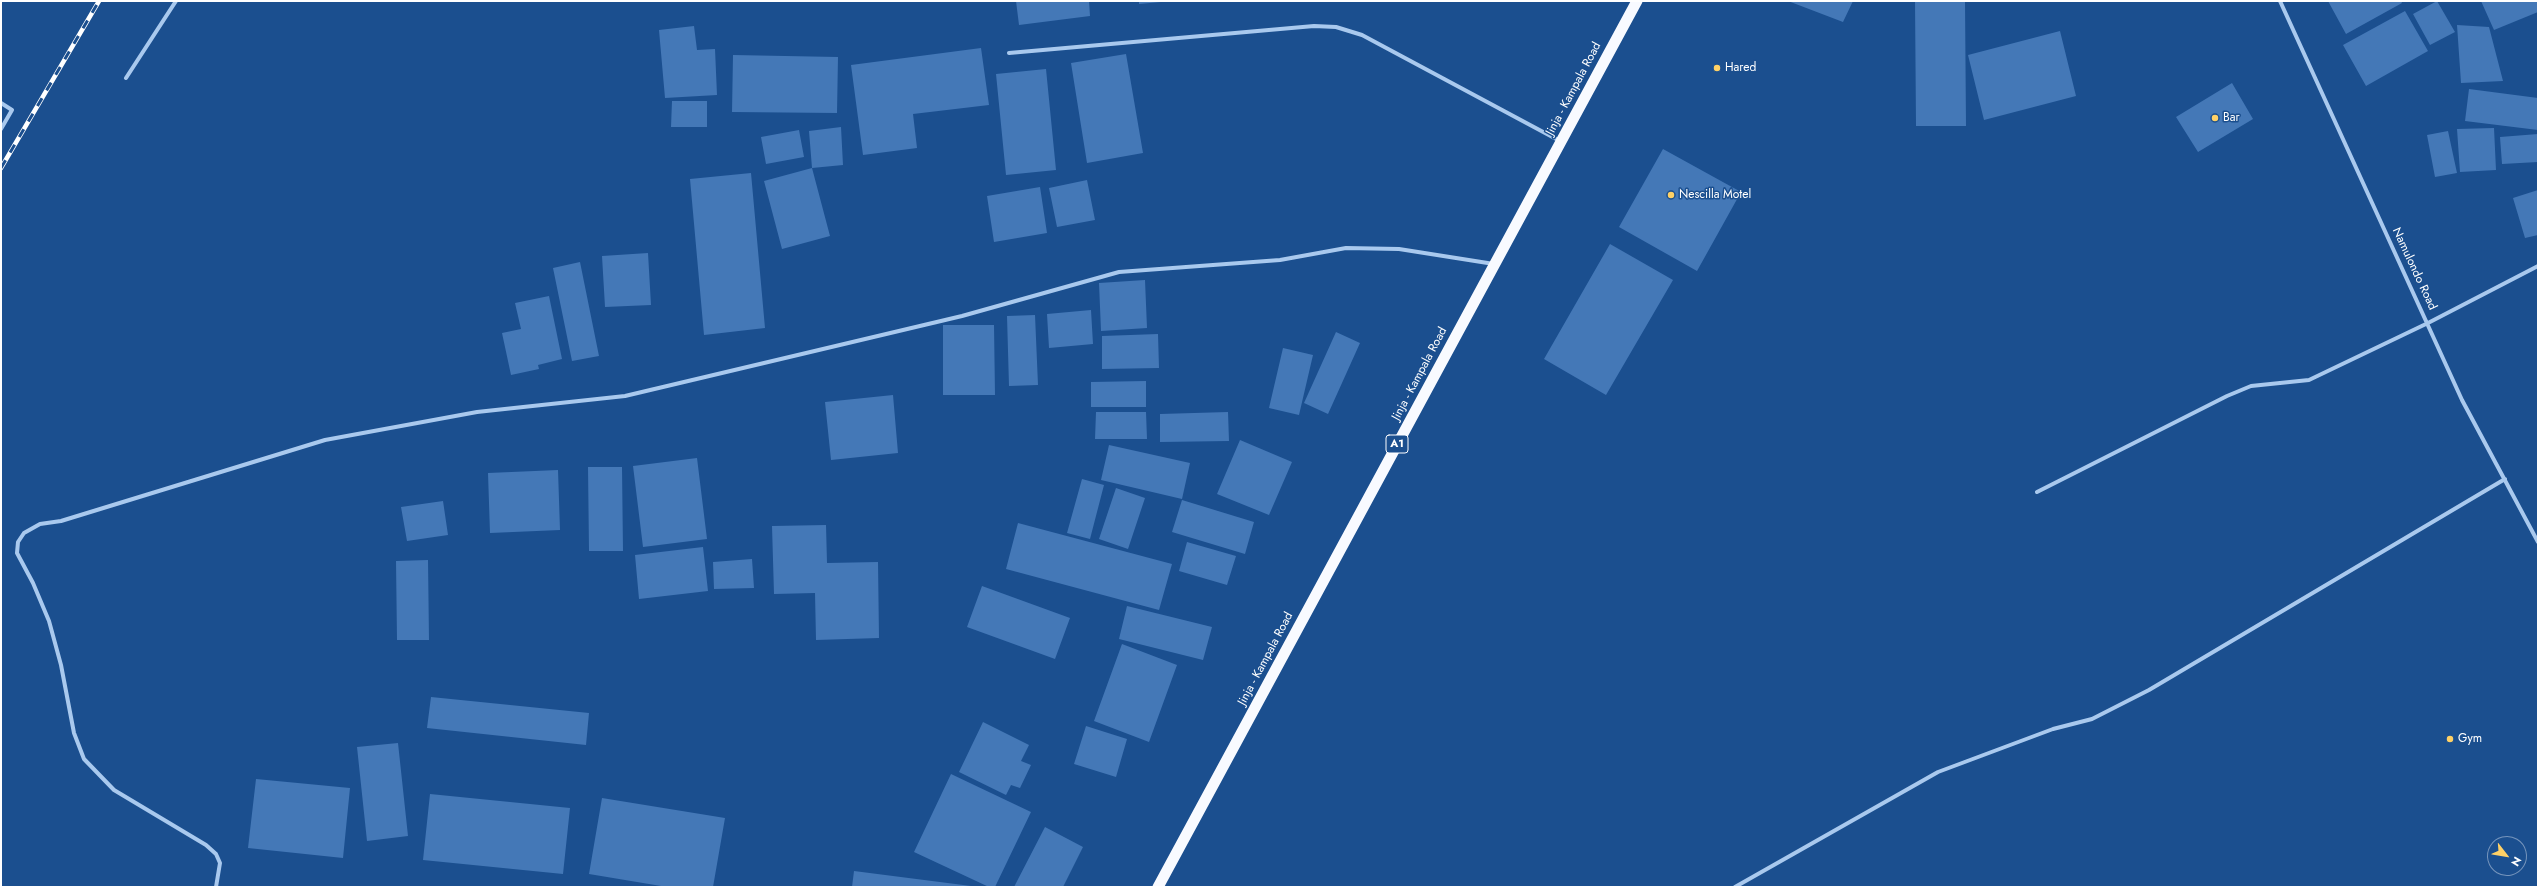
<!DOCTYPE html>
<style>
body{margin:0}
#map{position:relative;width:2539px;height:888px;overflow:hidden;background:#1b4f8f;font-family:Jost,sans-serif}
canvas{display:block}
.frame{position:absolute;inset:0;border:2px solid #fff;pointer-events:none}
.north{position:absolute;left:2487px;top:836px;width:40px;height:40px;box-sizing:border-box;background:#1b4f8f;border:1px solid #7695bc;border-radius:50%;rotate:121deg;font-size:11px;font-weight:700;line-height:16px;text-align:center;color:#fff}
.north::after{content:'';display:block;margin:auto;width:14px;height:18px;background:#ffd166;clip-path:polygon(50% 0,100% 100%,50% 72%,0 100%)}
</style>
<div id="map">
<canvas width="2539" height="888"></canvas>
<div class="frame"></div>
<div class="north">N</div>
</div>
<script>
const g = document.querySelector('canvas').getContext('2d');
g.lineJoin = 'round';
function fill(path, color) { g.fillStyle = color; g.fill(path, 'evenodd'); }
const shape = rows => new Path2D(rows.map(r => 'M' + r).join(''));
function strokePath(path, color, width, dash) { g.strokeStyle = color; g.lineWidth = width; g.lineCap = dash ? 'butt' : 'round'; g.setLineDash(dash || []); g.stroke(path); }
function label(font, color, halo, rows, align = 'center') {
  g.font = font + ' Jost,sans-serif'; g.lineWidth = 3; g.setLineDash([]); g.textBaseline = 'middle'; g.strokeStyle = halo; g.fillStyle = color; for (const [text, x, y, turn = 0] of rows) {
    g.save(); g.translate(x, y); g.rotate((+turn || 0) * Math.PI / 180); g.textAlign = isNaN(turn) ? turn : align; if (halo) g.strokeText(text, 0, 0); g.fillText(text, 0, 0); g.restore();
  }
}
const building = shape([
 [1016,1,1089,1,1090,16,1019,25],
 [1139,1,1161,1,1161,2,1139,4],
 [1788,1,1853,1,1843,22],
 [1915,1,1965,1,1966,126,1916,126],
 [2328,1,2401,1,2402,3,2346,34],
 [2437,1,2455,32,2430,45,2413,14],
 [2481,1,2538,1,2538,12,2494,30],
 [2405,11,2428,51,2366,86,2343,45],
 [2457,25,2489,27,2503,81,2461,83],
 [694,26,697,50,715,49,717,95,665,98,659,30],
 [2060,31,2076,96,1984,120,1968,55],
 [981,48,989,105,913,114,917,148,863,155,851,65],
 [1126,54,1143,153,1087,163,1071,63],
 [733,55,838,57,837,113,732,112],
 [1046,69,1056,170,1006,175,996,74],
 [2232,83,2253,119,2198,152,2176,117],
 [2469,89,2538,98,2538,130,2465,121],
 [672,101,707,101,707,127,671,127],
 [841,127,843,165,812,168,830,236,782,249,764,181,812,168,809,131],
 [2494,128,2496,170,2460,172,2457,129],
 [799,130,804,157,766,164,761,137],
 [2448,131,2457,173,2435,177,2427,135],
 [2538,134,2538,162,2502,164,2500,137],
 [1663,149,1741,192,1697,271,1619,227],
 [751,173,765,328,704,335,690,179],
 [1087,180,1095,220,1057,227,1049,188],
 [1040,187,1047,233,994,242,987,196],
 [2538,190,2538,235,2525,238,2513,198],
 [1610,244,1673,280,1606,395,1544,359],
 [648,253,651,305,605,307,602,256],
 [580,262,599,356,572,361,553,268],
 [1145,280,1147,328,1101,331,1099,283],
 [549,296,562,359,538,365,539,369,511,375,502,333,521,329,515,303],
 [1091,310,1093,344,1049,348,1047,314],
 [1035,315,1038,385,1009,386,1007,316],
 [943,325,994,325,995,395,943,395],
 [1336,332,1360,343,1328,414,1304,403],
 [1158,334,1159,368,1102,369,1102,336],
 [1283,348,1313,355,1299,415,1269,408],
 [1146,381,1146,407,1091,407,1091,382],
 [893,395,898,453,831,460,825,402],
 [1096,412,1146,412,1147,439,1095,439],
 [1228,412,1229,441,1160,442,1160,414],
 [1240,440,1292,462,1269,515,1217,494],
 [1109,445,1190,463,1182,499,1101,480],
 [697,458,707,539,643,547,633,466],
 [588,467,622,467,623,551,589,551],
 [558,470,560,530,490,533,488,473],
 [1082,479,1104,485,1090,539,1067,533],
 [1116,488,1145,498,1128,549,1099,539],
 [1182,500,1254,522,1245,554,1172,532],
 [443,501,448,535,407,541,401,507],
 [1018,523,1172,564,1159,610,1006,569],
 [826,525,827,563,878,562,879,638,816,640,815,593,774,594,772,526],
 [1187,542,1236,556,1227,585,1179,571],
 [703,547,708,591,639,599,635,555],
 [752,559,754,588,714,589,713,562],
 [428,560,429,640,397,640,396,561],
 [982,586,1070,618,1055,659,967,627],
 [1127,606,1212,627,1203,660,1119,639],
 [1122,644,1177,665,1149,742,1094,721],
 [431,697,589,713,586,745,427,728],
 [983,722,1029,745,1021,761,1031,765,1020,788,1011,785,1006,795,959,772],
 [1086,726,1127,739,1116,777,1074,764],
 [398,743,408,836,367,841,357,747],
 [951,774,1031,812,995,887,989,887,914,852],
 [256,779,350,788,343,858,248,848],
 [430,794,570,808,563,874,423,860],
 [602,798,725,818,713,887,667,887,589,874],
 [1045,827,1083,847,1063,887,1014,887],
 [854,871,971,886,971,887,852,887]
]);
const minor = shape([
 [2280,1,2462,400,2538,542],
 [1009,53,1314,26,1336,27,1362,35,1560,141],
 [126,78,176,1],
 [1,103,12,110,1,129],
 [2037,492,2227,396,2251,386,2309,380,2428,323,2538,266],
 [216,887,220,863,216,854,206,845,114,790,84,759,74,733,61,665,49,621,33,583,17,553,18,542,24,533,40,524,61,521,325,440,477,412,625,396,962,316,1119,272,1280,260,1346,248,1399,249,1494,264],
 [1735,887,1938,772,2053,729,2092,719,2149,690,2505,479]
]);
const trunk = shape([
 [1158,887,1637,1]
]);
const rail = shape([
 [1,168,99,1]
]);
const markers = [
 [1717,68,4,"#ffd166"],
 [2215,118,4,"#ffd166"],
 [1671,195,4,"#ffd166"],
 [2450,739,4,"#ffd166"]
];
const shields = [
 [1397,444,22]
];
const shieldNames = [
 ["A1",1397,444]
];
const poiNames = [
 ["Hared",1725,68],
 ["Bar",2223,118],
 ["Nescilla Motel",1679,195],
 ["Gym",2458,739]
];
const streetNames = [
 ["Jinja - Kampala Road",1574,89,-62],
 ["Namulondo Road",2414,269,65],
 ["Jinja - Kampala Road",1420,374,-62],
 ["Jinja - Kampala Road",1266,659,-62]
];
fill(building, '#4478b7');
strokePath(minor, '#a9c9ee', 4);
strokePath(trunk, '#f8faff', 11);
strokePath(rail, '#fff', 4.5);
strokePath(rail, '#1b4f8f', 3, [9]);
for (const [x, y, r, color] of markers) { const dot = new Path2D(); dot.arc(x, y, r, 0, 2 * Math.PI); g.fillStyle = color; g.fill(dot); strokePath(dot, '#1b4f8f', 1.5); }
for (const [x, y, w] of shields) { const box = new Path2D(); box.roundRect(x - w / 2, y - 9, w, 18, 3); g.fillStyle = '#1b4f8f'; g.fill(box); strokePath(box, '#fff', 1); }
label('bold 11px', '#fff', null, shieldNames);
label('12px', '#fff', '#1b4f8f', poiNames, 'left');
label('12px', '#fff', '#1b4f8f', streetNames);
</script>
